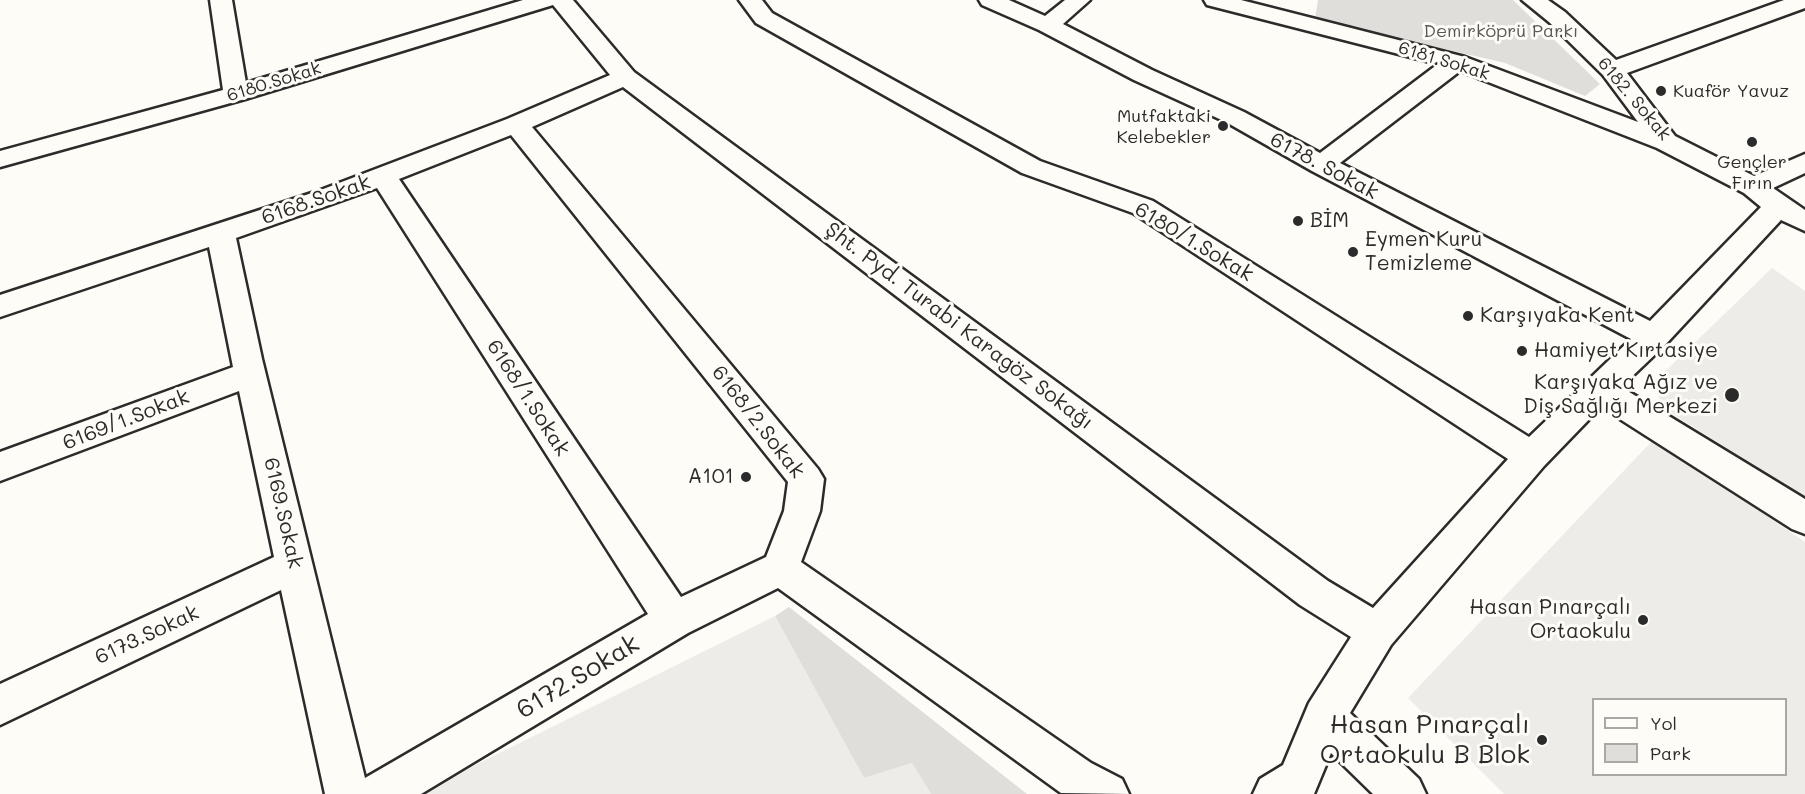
<!DOCTYPE html>
<meta charset="utf-8">
<style>
body{margin:0}
#map{position:relative;width:1805px;height:794px;overflow:hidden;background:#fdfcf7;font-family:Mali,sans-serif}
canvas{display:block}
.legend{position:absolute;left:1592px;top:698px;width:195px;height:78px;box-sizing:border-box;background:#fdfcf7;border:2px solid #a9a8a5;margin:0;padding:8px 10px;list-style:none;font-size:18px;color:#2b2b2b}
.legend li{display:flex;align-items:center;gap:12px;height:30px}
.legend b{width:30px;border:2px solid #a9a8a5}
</style>
<div id="map">
<canvas width="1805" height="794"></canvas>
<ul class="legend">
<li><b style="height:8px;background:#fdfcf7"></b>Yol</li>
<li><b style="height:16px;background:#dfdeda"></b>Park</li>
</ul>
</div>
<script>
const g = document.querySelector('canvas').getContext('2d');
g.lineJoin = 'round';
function fill(path, color) { g.fillStyle = color; g.fill(path, 'evenodd'); }
const shape = rows => new Path2D(rows.map(r => 'M' + r).join(''));
function strokePath(path, color, width, dash) { g.strokeStyle = color; g.lineWidth = width; g.lineCap = dash ? 'butt' : 'round'; g.setLineDash(dash || []); g.stroke(path); }
function label(font, color, halo, rows, align = 'center') {
  g.font = font + ' Mali,sans-serif'; g.lineWidth = 6; g.setLineDash([]); g.textBaseline = 'middle'; g.strokeStyle = halo; g.fillStyle = color; for (const [text, x, y, turn = 0] of rows) {
    g.save(); g.translate(x, y); g.rotate((+turn || 0) * Math.PI / 180); g.textAlign = isNaN(turn) ? turn : align; if (halo) g.strokeText(text, 0, 0); g.fillText(text, 0, 0); g.restore();
  }
}
const built = shape([
 [1772,268,1805,291,1805,497,1663,408,1653,383],
 [1654,439,1805,542,1805,794,1504,794,1408,698],
 [1594,700,1786,700,1786,774,1594,774],
 [775,616,864,778,912,763,931,794,417,794]
]);
const green = shape([
 [1318,0,1513,0,1600,84,1585,96,1505,63,1315,19],
 [789,607,1027,794,931,794,912,763,864,778,775,616]
]);
const minor = shape([
 [210,0,232,0,246,83,523,0,573,0,634,72,1328,581,1373,608,1508,459,1133,213,1022,173,756,23,739,0,762,0,772,13,1040,161,1153,201,1529,437,1631,339,1312,171,1226,122,1134,80,1039,30,982,5,979,0,1009,0,1045,16,1065,0,1090,0,1063,24,1152,70,1244,112,1320,153,1438,64,1207,5,1204,0,1241,0,1465,57,1638,122,1603,75,1549,22,1522,0,1548,0,1565,12,1616,60,1784,0,1805,0,1805,8,1627,73,1675,136,1754,176,1805,154,1805,173,1773,188,1805,210,1805,231,1781,220,1665,345,1621,387,1805,499,1805,534,1792,529,1601,407,1544,466,1391,645,1350,713,1419,779,1426,794,1373,794,1331,753,1314,794,1253,794,1260,779,1283,765,1309,703,1351,637,1300,605,623,87,532,127,818,469,824,479,820,511,801,562,1091,763,1122,779,1129,794,1061,793,778,588,688,633,421,794,325,794,281,590,0,725,0,684,274,557,239,391,0,481,0,452,233,367,209,247,0,317,0,295,318,191,507,119,610,75,553,5,245,99,0,167,0,151,223,90,210,0],
 [1460,71,1657,148,1744,193,1761,207,1650,321,1340,163,1460,71],
 [511,135,788,482,784,511,766,557,681,597,399,179,511,135],
 [377,188,648,614,365,778,262,359,236,238,377,188]
]);
const markers = [
 [1661,91,6,"#2b2b2b"],
 [1223,126,6,"#2b2b2b"],
 [1752,142,6,"#2b2b2b"],
 [1298,221,6,"#2b2b2b"],
 [1353,252,6,"#2b2b2b"],
 [1468,316,6,"#2b2b2b"],
 [1522,351,6,"#2b2b2b"],
 [1732,395,8,"#2b2b2b"],
 [746,477,6,"#2b2b2b"],
 [1643,620,6,"#2b2b2b"],
 [1542,740,6,"#2b2b2b"]
];
const farParknames = [
 ["Demirköprü Parkı",1501,31]
];
const farStreetnames = [
 ["6181.Sokak",1444,61,17],
 ["6180.Sokak",274,82,-17],
 ["6182. Sokak",1634,99,50]
];
const farPoinames = [
 ["Kuaför Yavuz",1673,91],
 ["Mutfaktaki",1211,116,"right"],
 ["Kelebekler",1211,137,"right"],
 ["Gençler",1752,162,"center"],
 ["Fırın",1752,183,"center"]
];
const streetNames = [
 ["6178. Sokak",1324,166,28],
 ["6168.Sokak",316,200,-19],
 ["6180/1.Sokak",1194,242,31],
 ["Şht. Pyd. Turabi Karagöz Sokağı",959,326,37],
 ["6168/1.Sokak",528,398,57],
 ["6169/1.Sokak",126,420,-21],
 ["6168/2.Sokak",758,422,52],
 ["6169.Sokak",283,513,77],
 ["6173.Sokak",147,635,-25]
];
const poiNames = [
 ["BİM",1310,221],
 ["Eymen Kuru",1365,240],
 ["Temizleme",1365,264],
 ["Karşıyaka Kent",1480,316],
 ["Hamiyet Kırtasiye",1534,351],
 ["Karşıyaka Ağız ve",1718,383,"right"],
 ["Diş Sağlığı Merkezi",1718,407,"right"],
 ["A101",734,477,"right"],
 ["Hasan Pınarçalı",1631,608,"right"],
 ["Ortaokulu",1631,632,"right"]
];
const nearStreetnames = [
 ["6172.Sokak",578,677,-31]
];
const nearPoinames = [
 ["Hasan Pınarçalı",1530,725],
 ["Ortaokulu B Blok",1530,755]
];
fill(built, '#edece8');
fill(green, '#dfdeda');
strokePath(minor, '#2b2b2b', 5);
fill(minor, '#fdfcf7');
for (const [x, y, r, color] of markers) { const dot = new Path2D(); dot.arc(x, y, r, 0, 2 * Math.PI); g.fillStyle = color; g.fill(dot); strokePath(dot, '#fdfcf7', 2); }
label('18px', '#585857', '#fdfcf7', farParknames);
label('18px', '#2b2b2b', '#fdfcf7', farStreetnames);
label('18px', '#2b2b2b', '#fdfcf7', farPoinames, 'left');
label('21px', '#2b2b2b', '#fdfcf7', streetNames);
label('21px', '#2b2b2b', '#fdfcf7', poiNames, 'left');
label('26px', '#2b2b2b', '#fdfcf7', nearStreetnames);
label('26px', '#2b2b2b', '#fdfcf7', nearPoinames, 'right');
</script>
